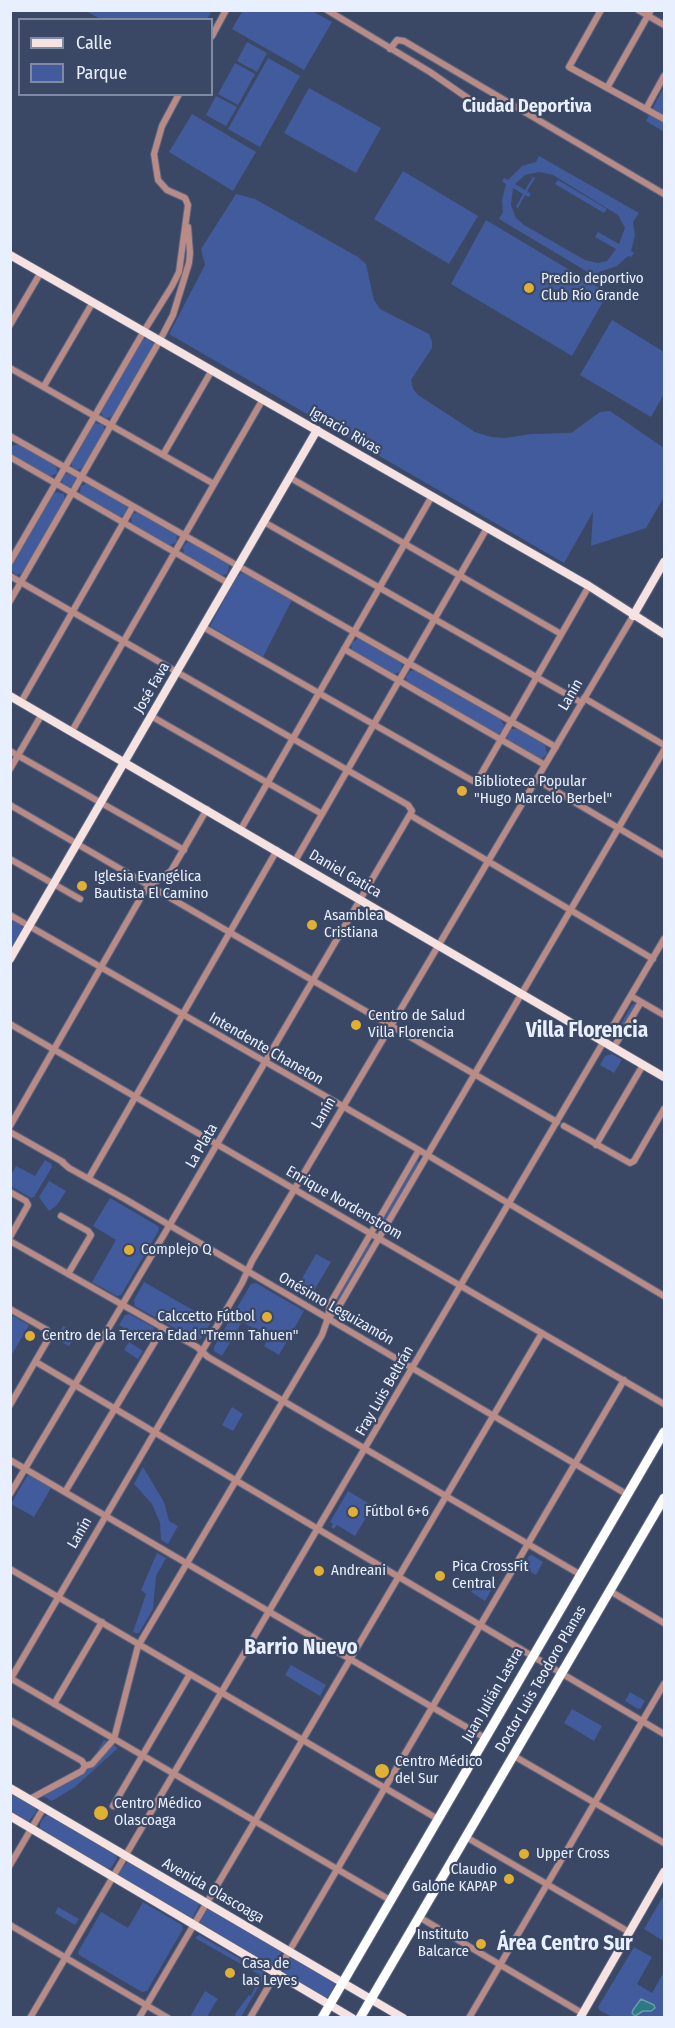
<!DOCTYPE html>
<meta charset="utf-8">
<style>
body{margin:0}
#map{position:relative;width:675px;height:2028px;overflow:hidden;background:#3a4765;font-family:"Fira Sans Condensed",sans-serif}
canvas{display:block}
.frame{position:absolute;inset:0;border:12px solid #e8effe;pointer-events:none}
.legend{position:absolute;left:18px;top:18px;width:195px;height:78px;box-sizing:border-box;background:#3a4765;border:2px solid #808aa2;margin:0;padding:8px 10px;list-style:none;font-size:18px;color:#e8effe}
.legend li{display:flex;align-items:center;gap:12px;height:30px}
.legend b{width:30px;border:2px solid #808aa2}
</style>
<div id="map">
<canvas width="675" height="2028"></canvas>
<div class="frame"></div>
<ul class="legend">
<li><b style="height:8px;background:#f6e2e0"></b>Calle</li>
<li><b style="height:16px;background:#425b9c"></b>Parque</li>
</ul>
</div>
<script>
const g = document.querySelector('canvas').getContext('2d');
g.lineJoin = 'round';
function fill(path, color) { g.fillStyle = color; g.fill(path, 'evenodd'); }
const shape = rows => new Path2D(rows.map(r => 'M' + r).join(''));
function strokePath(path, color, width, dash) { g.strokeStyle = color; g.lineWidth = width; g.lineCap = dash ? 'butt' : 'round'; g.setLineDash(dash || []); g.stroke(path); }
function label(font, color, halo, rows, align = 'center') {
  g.font = font + ' "Fira Sans Condensed",sans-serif'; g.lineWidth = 4.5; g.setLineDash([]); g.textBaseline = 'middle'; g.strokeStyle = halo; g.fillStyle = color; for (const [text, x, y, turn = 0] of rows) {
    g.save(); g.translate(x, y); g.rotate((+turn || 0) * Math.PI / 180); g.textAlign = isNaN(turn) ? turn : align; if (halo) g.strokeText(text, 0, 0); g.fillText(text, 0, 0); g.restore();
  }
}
const green = shape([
 [243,10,312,11,332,22,304,70,232,29],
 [208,11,211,13,207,19,102,20,86,11],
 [247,42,267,53,257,72,237,61],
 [268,58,300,76,260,147,228,129],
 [235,63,255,74,238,105,218,94],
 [664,87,664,132,646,121],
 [309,88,381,128,356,173,284,133],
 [216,96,237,107,226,126,206,115],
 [192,114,256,152,233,191,169,152],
 [539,156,639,213,633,222,635,236,631,251,634,253,631,257,628,256,617,266,599,272,596,277,499,219,503,212,502,200,506,184,502,181,504,178,508,180,522,166,536,162],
 [539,172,553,175,618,215,625,228,619,244,598,232,595,237,616,249,607,261,598,263,585,260,524,225,516,218,511,205,513,188,523,194,516,207,518,208,525,195,529,197,531,194,527,191,535,178,533,177,525,190,515,184,525,175],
 [403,171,478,216,449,264,374,219],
 [558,180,607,209,604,213,555,184],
 [236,194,255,199,358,257,366,264,374,300,380,309,429,334,432,341,432,348,411,380,413,389,418,395,475,432,491,437,505,438,531,434,571,433,600,412,610,411,664,448,664,497,646,528,591,546,593,512,564,563,169,334,205,265,201,249],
 [486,220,608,293,572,356,451,284],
 [612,320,664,352,664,394,651,417,580,375],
 [148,338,153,343,153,347,113,417,106,418,102,415,101,410,143,339],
 [96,423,103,425,105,432,84,468,76,470,72,466,71,461,92,425],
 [19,444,56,464,57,473,49,477,12,456,11,451,12,446],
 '62 480a7 7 0 1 1 14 0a7 7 0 1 1-14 0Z',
 [88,483,125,504,127,508,124,515,118,517,81,496,80,491,81,486],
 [57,492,64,494,65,501,23,573,16,575,12,571,12,564,53,494],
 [139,512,176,533,177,542,168,546,132,525,131,517,134,513],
 [191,542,228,563,229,567,227,574,220,576,184,555,183,547,186,543],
 [241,573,246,574,292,600,263,657,210,626,237,577],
 [359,638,399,661,402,665,400,672,392,674,352,650,351,643],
 [410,671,416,671,500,719,504,725,503,729,500,733,495,733,407,682,406,677],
 [510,729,517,729,545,745,547,754,543,758,538,758,508,740,507,736],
 [11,919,20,925,23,929,11,952],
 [635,1003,636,1007,615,1039,613,1037,632,1005],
 [612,1054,622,1060,614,1073,600,1065,605,1056],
 [45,1160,51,1164,52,1167,34,1197,31,1198,11,1186,11,1175,16,1166,35,1176],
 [415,1161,418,1161,419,1164,382,1226,379,1227],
 [49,1181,66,1191,57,1205,49,1211,39,1197],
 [110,1198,158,1226,159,1230,121,1295,117,1296,92,1282,116,1240,93,1226],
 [370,1243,371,1246,334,1309,332,1310,330,1307,367,1244],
 [316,1254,331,1262,310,1297,296,1289],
 [144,1282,212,1321,201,1339,196,1340,135,1306,134,1300],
 [256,1283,304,1311,279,1355,264,1346,269,1337,242,1322,222,1356,214,1351,214,1347,251,1284],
 [129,1314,153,1327,155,1331,148,1342,119,1325,125,1315],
 [11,1315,29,1325,11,1356],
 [63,1326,77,1334,69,1346,56,1339],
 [129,1342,143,1351,138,1359,124,1350],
 [232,1407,243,1414,233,1431,222,1425],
 [143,1467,164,1502,169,1521,178,1526,168,1544,161,1540,160,1523,152,1504,134,1484],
 [27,1476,31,1476,51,1488,34,1517,11,1504],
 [348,1491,373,1506,355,1536,337,1525,334,1529,331,1527,333,1524,330,1522],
 [157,1553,166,1558,156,1576,153,1609,139,1633,136,1633,133,1632,146,1594,141,1590],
 [532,1555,543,1562,536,1575,522,1567,529,1556],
 [479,1579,493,1587,485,1601,471,1592],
 [291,1665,326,1685,320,1696,285,1675],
 [630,1692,645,1701,641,1708,638,1709,625,1701],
 [572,1709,602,1726,594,1741,564,1723],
 [104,1740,118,1748,75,1787,52,1801,43,1796,44,1793,86,1771],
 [11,1792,36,1808,36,1812,28,1822,11,1813],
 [48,1815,115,1854,117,1858,111,1868,106,1869,40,1830,40,1824,44,1817],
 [128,1861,200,1903,193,1917,191,1919,119,1877,119,1873],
 [664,1895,664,1936,662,1940,644,1929],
 [143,1902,182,1925,183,1929,147,1991,142,1992,79,1955,78,1952,101,1912,128,1928],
 [58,1907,79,1919,75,1925,55,1913],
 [211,1909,282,1951,275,1965,272,1967,201,1926,200,1922,207,1910],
 [199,1935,263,1972,265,1976,241,2017,236,2017,235,2014,249,1995,251,1996,260,1975,195,1938],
 [634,1947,652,1957,637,1984,652,1993,664,1972,664,2017,612,2017,599,2010,598,2007],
 [290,1956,336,1982,328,1997,326,1998,283,1973],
 [205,1991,218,1999,215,2003,207,2017,190,2017]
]);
const water = shape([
 [641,1999,654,2005,655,2008,651,2011,643,2011,635,2016,632,2013,633,2010,641,1999]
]);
const minor = shape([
 [327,10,430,72,472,101,483,105,504,101],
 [601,10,569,67,664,119],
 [638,10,664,25],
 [212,36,226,10],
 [390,49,397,40,404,41,664,194],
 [607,88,651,10],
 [646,109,664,76],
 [10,325,41,272],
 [10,368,214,484],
 [44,386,93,302],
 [10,436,556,747],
 [163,455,212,370],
 [10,457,228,583],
 [289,477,561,634],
 [264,522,582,703],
 [10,562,144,331,172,286,179,272,188,205,185,198,167,190,158,180,154,154,162,126,179,94],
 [10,576,408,805,412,811,172,1221,10,1494],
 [10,601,160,340,173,315,189,263,190,253,188,227],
 [203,627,473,781,480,776,589,586],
 [344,649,545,765],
 [584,698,664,745],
 [21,702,133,506],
 [151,716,322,814],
 [72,731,263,399],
 [10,751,184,850],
 [10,769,42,714],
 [537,780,664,855],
 [10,805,557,1122],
 [410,815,653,959],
 [241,829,432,496],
 [10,859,80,899],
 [295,861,487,528],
 [10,915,419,1150,664,1296],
 [631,996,664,1015],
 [10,1024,664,1404],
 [614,1047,641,1002],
 [10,1126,144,892,150,886,171,871,207,809],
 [564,1126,630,1163,634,1161,664,1109],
 [10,1132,63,1162],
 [596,1145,643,1065],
 [61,1161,69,1168,125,1199,628,1495],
 [90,1176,277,850],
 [10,1192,26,1201,28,1205,10,1237],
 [61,1216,88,1231,91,1235,68,1274],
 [10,1241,197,1347,208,1357,581,1575],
 [10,1309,47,1330,50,1336,10,1405],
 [328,1318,338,1308,664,750],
 [36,1362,664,1734],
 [10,1460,485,1738],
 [65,1492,163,1328],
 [10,1569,438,1819],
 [610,1591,664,1623],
 [10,1678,390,1900],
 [10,1680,242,1283,252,1261,633,616],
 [54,1704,102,1622],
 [10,1720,82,1761,85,1766],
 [514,1756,664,1843],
 [85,1766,92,1764,114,1739,138,1646,322,1335,328,1318,330,1304,419,1150],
 [30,1799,82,1771,85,1766],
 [113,1806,190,1674],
 [466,1837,629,1932],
 [10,1865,44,1807],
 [419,1917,582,2013],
 [10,1925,168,2018],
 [30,2018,664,939],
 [139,2018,542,1333],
 [250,2018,624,1380],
 [469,2018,664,1684]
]);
const major = shape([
 [10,255,589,586,664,634],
 [633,616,664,562],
 [10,696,664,1077],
 [10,959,317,430],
 [10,1788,403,2018],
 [10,1816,352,2018],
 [580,2018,664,1872]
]);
const highway = shape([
 [322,2018,664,1432],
 [360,2018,664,1498]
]);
const markers = [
 [529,288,6,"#e0b034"],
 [462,791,6,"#e0b034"],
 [82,886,6,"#e0b034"],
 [312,925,6,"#e0b034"],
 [356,1025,6,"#e0b034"],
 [129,1250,6,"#e0b034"],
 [267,1317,6,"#e0b034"],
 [30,1336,6,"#e0b034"],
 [353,1512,6,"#e0b034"],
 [319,1571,6,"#e0b034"],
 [440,1576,6,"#e0b034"],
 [382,1771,8,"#e0b034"],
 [101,1813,8,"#e0b034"],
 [524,1854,6,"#e0b034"],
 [509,1879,6,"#e0b034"],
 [481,1944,6,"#e0b034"],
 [230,1973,6,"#e0b034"]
];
const poiNames = [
 ["Predio deportivo",541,279],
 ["Club Río Grande",541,296],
 ["Biblioteca Popular",474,782],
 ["\"Hugo Marcelo Berbel\"",474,799],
 ["Iglesia Evangélica",94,877],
 ["Bautista El Camino",94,894],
 ["Asamblea",324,916],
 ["Cristiana",324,933],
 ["Centro de Salud",368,1016],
 ["Villa Florencia",368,1033],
 ["Complejo Q",141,1250],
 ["Calccetto Fútbol",255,1317,"right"],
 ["Centro de la Tercera Edad \"Tremn Tahuen\"",42,1336],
 ["Fútbol 6+6",365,1512],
 ["Pica CrossFit",452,1567],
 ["Central",452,1584],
 ["Andreani",331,1571],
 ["Centro Médico",395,1762],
 ["del Sur",395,1779],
 ["Centro Médico",114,1804],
 ["Olascoaga",114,1821],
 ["Upper Cross",536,1854],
 ["Claudio",497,1870,"right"],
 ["Galone KAPAP",497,1887,"right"],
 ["Instituto",469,1935,"right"],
 ["Balcarce",469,1952,"right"],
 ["Casa de",242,1964],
 ["las Leyes",242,1981]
];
const streetNames = [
 ["Ignacio Rivas",345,431,30],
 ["José Fava",152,688,-60],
 ["Lanín",571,695,-60],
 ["Daniel Gatica",345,874,30],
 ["Intendente Chaneton",266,1049,30],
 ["Lanín",324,1113,-60],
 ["La Plata",202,1146,-60],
 ["Enrique Nordenstrom",344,1203,30],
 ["Onésimo Leguizamón",336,1309,30],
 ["Fray Luis Beltrán",385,1391,-60],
 ["Lanín",80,1533,-60],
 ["Doctor Luis Teodoro Planas",541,1679,-60],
 ["Juan Julián Lastra",493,1695,-60],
 ["Avenida Olascoaga",213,1891,30]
];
const quarterNames = [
 ["Ciudad Deportiva",527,107]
];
const districtNames = [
 ["Villa Florencia",587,1031],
 ["Barrio Nuevo",301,1648],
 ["Área Centro Sur",565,1944]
];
fill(green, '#425b9c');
fill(water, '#2b7a83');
strokePath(water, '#649da8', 1.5);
strokePath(minor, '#596581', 8);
strokePath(major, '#596581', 10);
strokePath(highway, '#596581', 11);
strokePath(minor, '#b98b86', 6);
strokePath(major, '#f6e2e0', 8);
strokePath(highway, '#fff', 9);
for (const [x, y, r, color] of markers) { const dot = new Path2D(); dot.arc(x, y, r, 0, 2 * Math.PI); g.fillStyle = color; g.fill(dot); strokePath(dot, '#3a4765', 2); }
label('15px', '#e8effe', '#3a4765', poiNames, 'left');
label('15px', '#e8effe', '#3a4765', streetNames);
label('bold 18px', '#e8effe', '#3a4765', quarterNames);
label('bold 21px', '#e8effe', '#3a4765', districtNames);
</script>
